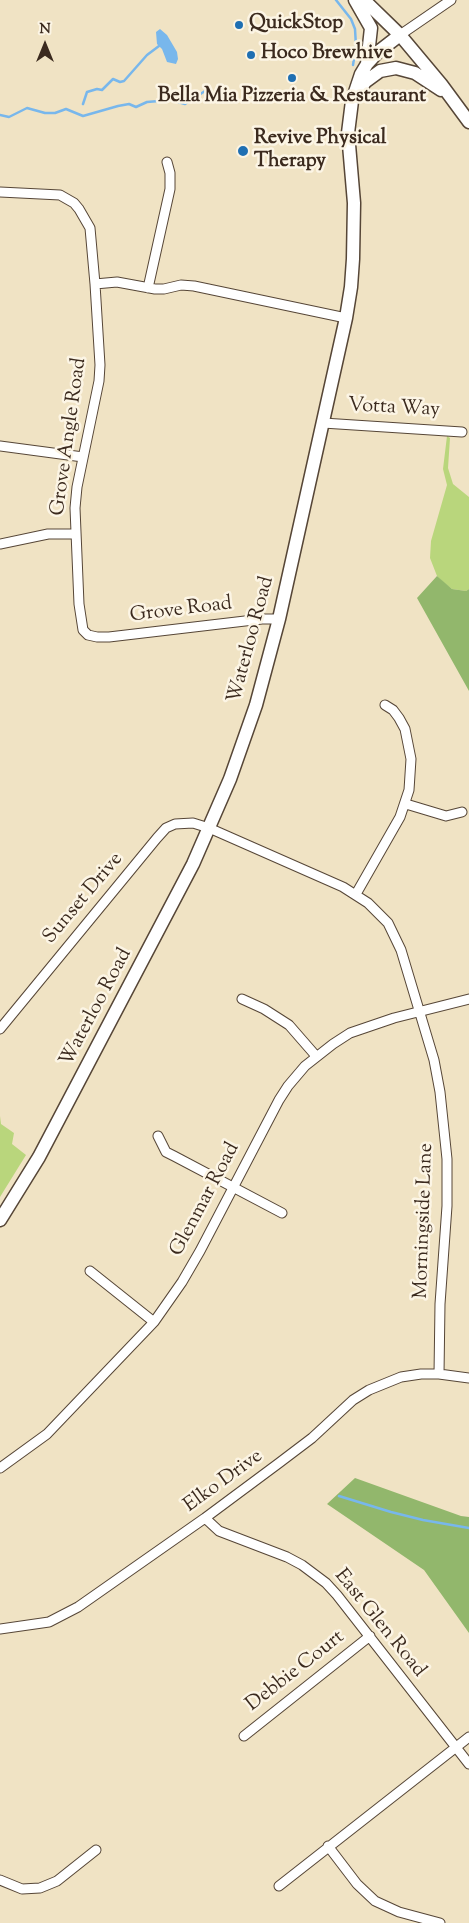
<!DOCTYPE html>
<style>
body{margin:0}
#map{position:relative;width:469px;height:1923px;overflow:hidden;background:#f0e3c4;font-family:"Sorts Mill Goudy",serif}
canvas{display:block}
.north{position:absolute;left:20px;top:20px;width:50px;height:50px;-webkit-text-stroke:4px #fcf5e5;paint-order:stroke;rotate:0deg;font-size:14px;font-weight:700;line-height:20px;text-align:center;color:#3b2a1e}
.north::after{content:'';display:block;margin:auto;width:18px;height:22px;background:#3b2a1e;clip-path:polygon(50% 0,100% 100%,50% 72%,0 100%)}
</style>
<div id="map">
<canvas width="469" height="1923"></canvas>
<div class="north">N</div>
</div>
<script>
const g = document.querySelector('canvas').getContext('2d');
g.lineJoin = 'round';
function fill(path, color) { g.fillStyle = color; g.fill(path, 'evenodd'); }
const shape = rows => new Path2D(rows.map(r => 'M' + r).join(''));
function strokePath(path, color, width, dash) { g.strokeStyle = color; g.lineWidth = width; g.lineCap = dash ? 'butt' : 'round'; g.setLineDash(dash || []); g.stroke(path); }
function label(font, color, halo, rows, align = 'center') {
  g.font = font + ' "Sorts Mill Goudy",serif'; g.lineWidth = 5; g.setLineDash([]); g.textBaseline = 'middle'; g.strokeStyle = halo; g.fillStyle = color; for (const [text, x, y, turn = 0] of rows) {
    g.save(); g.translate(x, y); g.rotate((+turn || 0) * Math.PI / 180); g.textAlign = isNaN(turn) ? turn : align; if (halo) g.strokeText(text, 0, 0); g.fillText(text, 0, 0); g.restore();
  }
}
const green = shape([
 [447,436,450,438,448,468,453,484,469,497,469,589,466,591,452,589,443,582,437,576,430,558,431,541,447,485,443,469],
 [0,1116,1,1124,14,1133,12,1144,26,1155,0,1197]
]);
const forest = shape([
 [437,576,452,589,466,591,469,589,469,691,417,598],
 [355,1478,461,1516,469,1517,469,1633,424,1570,327,1504]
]);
const water = shape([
 [160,29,167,35,177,52,178,59,176,64,167,62,162,49,157,44,156,32]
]);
const stream = shape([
 [336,0,351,19,355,29,356,46,353,65],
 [83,104,87,92,97,89,102,90,113,79,120,82,124,81,147,55,159,46],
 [0,115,9,117,27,108,45,113,55,113,66,109,83,116,118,106,129,104,136,107,147,102,171,100,185,104,205,91],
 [339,1496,391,1512,423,1520,469,1528]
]);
const minor = shape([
 [400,35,451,0],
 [0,192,60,195,74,203,79,209,90,228,95,284,100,365,99,381,77,487,75,508,79,604,83,630,88,635,97,637,109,637,262,619,279,619],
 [95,284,117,282,155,289,164,289,181,285,194,286,346,318],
 [148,288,170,189,170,173,167,162],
 [323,423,462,432],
 [0,446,83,457],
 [0,544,48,534,75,534],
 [406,804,446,816,462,812],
 [356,894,400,817,409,790,411,759,405,729,399,718,393,710,385,705],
 [242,999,264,1009,289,1025,316,1056],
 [0,1029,157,838,166,828,175,824,193,823,209,828,343,887,368,903,388,923,401,950,434,1060,440,1092,447,1159,447,1206,440,1304,439,1374],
 [158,1136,166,1152,174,1156,282,1213],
 [90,1271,154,1322],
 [0,1468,47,1434,154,1322,182,1282,200,1251,279,1100,288,1086,305,1066,333,1044,350,1033,394,1018,469,999],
 [205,1518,219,1531,287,1557,302,1565,326,1583,337,1595,469,1764],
 [0,1629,49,1622,78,1607,205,1518,279,1463,312,1438,353,1400,369,1390,401,1377,421,1374,439,1374,469,1378],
 [244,1736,370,1636],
 [328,1846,357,1884,375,1901,399,1912,440,1923],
 [0,1880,22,1889,40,1888,57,1881,96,1850],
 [279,1886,469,1737]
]);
const secondary = shape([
 [355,0,371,28,367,64],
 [364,0,400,35,441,84,469,122],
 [359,92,365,82,380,71,396,68,415,73,441,90],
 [0,1220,39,1157,193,864,230,779,256,705,279,619,346,318,351,287,353,259,354,203,348,133,352,101,361,74,367,64,378,52,400,35]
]);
const markers = [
 [239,25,5,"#1f6fb2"],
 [251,55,5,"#1f6fb2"],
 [292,78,5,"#1f6fb2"],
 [243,151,6,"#1f6fb2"]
];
const poiNames = [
 ["QuickStop",249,25],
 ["Hoco Brewhive",261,55],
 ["Bella Mia Pizzeria & Restaurant",292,98,"center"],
 ["Revive Physical",254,140],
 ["Therapy",254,163]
];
const streetNames = [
 ["Votta Way",394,409,3],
 ["Grove Angle Road",70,437,-82],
 ["Grove Road",181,611,-7],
 ["Waterloo Road",252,640,-75],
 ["Sunset Drive",84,899,-50],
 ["Waterloo Road",97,1008,-62],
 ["Glenmar Road",206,1200,-62],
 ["Morningside Lane",425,1221,-88],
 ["Elko Drive",224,1482,-36],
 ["East Glen Road",379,1624,51],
 ["Debbie Court",296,1672,-38]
];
fill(green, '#b9d67c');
fill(forest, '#92b76c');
fill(water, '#78b7ec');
strokePath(stream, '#78b7ec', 2.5);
strokePath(minor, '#564637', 11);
strokePath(secondary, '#564637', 15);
strokePath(minor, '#fff', 9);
strokePath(secondary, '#fff', 12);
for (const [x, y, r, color] of markers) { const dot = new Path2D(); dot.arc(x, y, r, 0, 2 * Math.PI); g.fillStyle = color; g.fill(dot); strokePath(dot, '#fcf5e5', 2); }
label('bold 20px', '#3b2a1e', '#fcf5e5', poiNames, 'left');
label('20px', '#3b2a1e', '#fcf5e5', streetNames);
</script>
